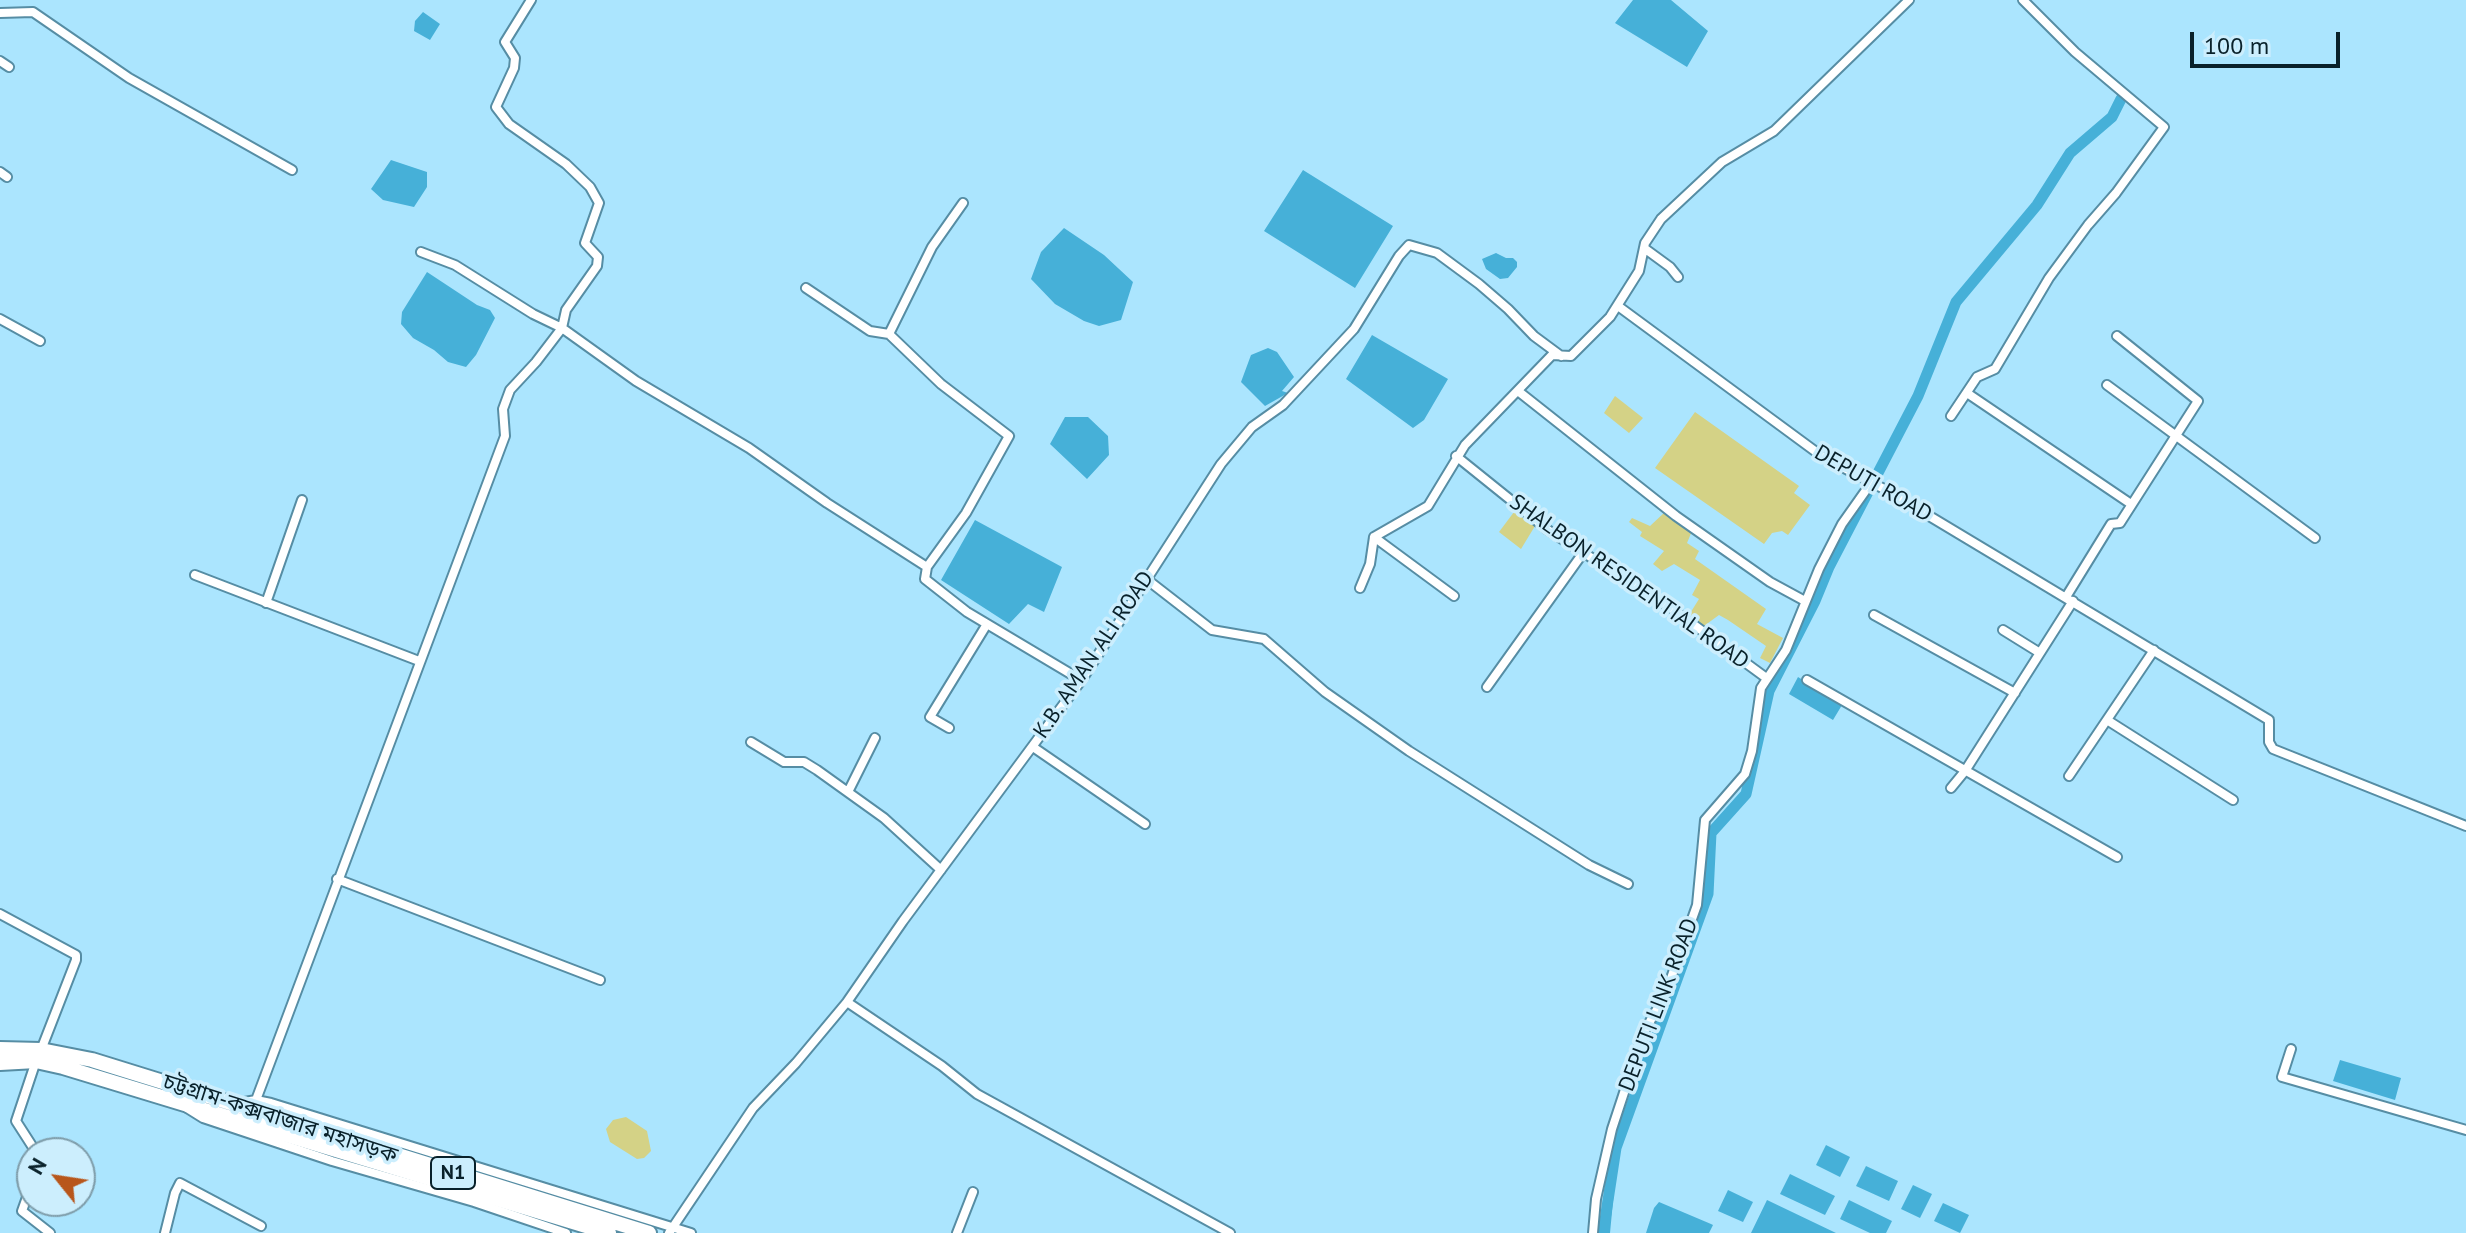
<!DOCTYPE html>
<meta charset="utf-8">
<style>
body{margin:0}
#map{position:relative;width:2466px;height:1233px;overflow:hidden;background:#abe5fe;font-family:"PT Sans",sans-serif}
canvas{display:block}
.north{position:absolute;left:16px;top:1137px;width:80px;height:80px;box-sizing:border-box;background:#cceefd;border:2px solid #7e9ca9;border-radius:50%;rotate:300deg;font-size:22px;font-weight:700;line-height:32px;text-align:center;color:#09212a}
.north::after{content:'';display:block;margin:auto;width:28px;height:36px;background:#b8561b;clip-path:polygon(50% 0,100% 100%,50% 72%,0 100%)}
.scale{position:absolute;left:2190px;top:32px;width:150px;height:36px;box-sizing:border-box;border:4px solid #09212a;border-top:0;padding-left:10px;font-size:24px;line-height:28px;white-space:nowrap;color:#09212a;-webkit-text-stroke:6px #cceefd;paint-order:stroke}
</style>
<div id="map">
<canvas width="2466" height="1233"></canvas>
<div class="north">N</div>
<div class="scale">100 m</div>
</div>
<script>
const g = document.querySelector('canvas').getContext('2d');
g.lineJoin = 'round';
function fill(path, color) { g.fillStyle = color; g.fill(path, 'evenodd'); }
const shape = rows => new Path2D(rows.map(r => 'M' + r).join(''));
function strokePath(path, color, width, dash) { g.strokeStyle = color; g.lineWidth = width; g.lineCap = dash ? 'butt' : 'round'; g.setLineDash(dash || []); g.stroke(path); }
function label(font, color, halo, rows, align = 'center') {
  g.font = font + ' "PT Sans","Noto Sans Bengali",sans-serif'; g.lineWidth = 7; g.setLineDash([]); g.textBaseline = 'middle'; g.strokeStyle = halo; g.fillStyle = color; for (const [text, x, y, turn = 0] of rows) {
    g.save(); g.translate(x, y); g.rotate((+turn || 0) * Math.PI / 180); g.textAlign = isNaN(turn) ? turn : align; if (halo) g.strokeText(text, 0, 0); g.fillText(text, 0, 0); g.restore();
  }
}
const green = shape([
 [1615,396,1643,418,1629,433,1604,413],
 [1695,412,1799,486,1794,493,1810,505,1788,535,1782,531,1772,533,1764,544,1655,468],
 [1514,512,1535,526,1521,549,1499,532],
 [1665,512,1692,531,1687,543,1699,551,1695,559,1766,609,1757,624,1783,638,1770,663,1760,658,1766,646,1728,620,1719,615,1704,626,1689,615,1699,599,1692,595,1700,580,1674,564,1662,571,1653,564,1664,551,1640,536,1642,532,1629,522,1632,518,1650,526],
 [626,1117,647,1131,651,1151,644,1158,637,1159,610,1142,606,1129,613,1120]
]);
const water = shape([
 [1633,0,1671,0,1708,31,1687,67,1615,23],
 [423,12,440,24,430,40,414,31,415,21],
 [391,160,427,172,427,187,414,207,383,200,371,189],
 [1303,170,1393,226,1355,288,1264,231],
 [1064,228,1104,255,1133,282,1121,320,1099,326,1084,321,1055,304,1031,279,1041,252],
 [1496,253,1506,258,1513,258,1517,262,1517,267,1508,278,1500,279,1486,269,1482,259],
 [427,272,477,305,490,310,495,318,476,355,466,367,448,362,434,350,413,338,401,324,402,312],
 [1372,335,1448,379,1424,420,1413,428,1346,379],
 [1268,348,1277,352,1294,377,1282,391,1288,393,1265,406,1241,382,1251,355],
 [1065,417,1088,417,1108,436,1109,455,1087,479,1050,444],
 [975,520,1062,567,1044,612,1028,604,1009,624,941,580],
 [1798,677,1842,705,1833,720,1789,694],
 [2340,1060,2401,1078,2395,1100,2333,1081],
 [1826,1145,1850,1157,1840,1177,1816,1165],
 [1866,1166,1898,1181,1889,1201,1856,1186],
 [1790,1174,1835,1196,1825,1215,1780,1194],
 [1913,1185,1932,1194,1920,1218,1901,1209],
 [1609,1190,1614,1191,1610,1233,1599,1233,1605,1192],
 [1728,1190,1753,1202,1743,1222,1718,1211],
 [1767,1200,1836,1233,1751,1233],
 [1849,1200,1892,1221,1886,1233,1870,1233,1840,1219],
 [1659,1202,1711,1224,1713,1225,1709,1233,1646,1233,1654,1208],
 [1943,1203,1969,1215,1960,1233,1934,1221]
]);
const canal = shape([
 [1603,1233,1616,1148,1708,894,1711,833,1746,794,1769,691,1815,601,1829,567,1918,396,1956,302,2037,205,2070,153,2112,117,2121,99]
]);
const minor = shape([
 [531,0,505,42,515,58,514,68,496,107,509,124,566,164,590,187,599,203,585,243,598,257,597,266,566,310,562,328,636,381,749,448,827,503,927,567,925,579,967,612,1071,674,1083,678],
 [0,13,33,12,129,78,292,170],
 [0,61,9,67],
 [0,172,7,177],
 [1644,248,1670,267,1678,277],
 [806,288,870,331,889,334],
 [1618,306,1823,457,1886,490,2269,720,2269,742,2273,749,2466,826],
 [0,319,40,341],
 [2107,385,2315,538],
 [1518,391,1676,516,1770,582,1805,601],
 [1967,393,2131,504],
 [1951,416,1977,377,1995,369,2049,278,2088,225,2116,193,2164,127,2075,52,2023,0],
 [1456,456,1548,530,1675,611,1765,677],
 [927,567,966,513,1009,436,941,384,889,334,932,247,963,203],
 [195,575,419,661],
 [1145,578,1212,630,1264,639,1325,692,1409,751,1589,865,1628,884],
 [1360,588,1370,564,1374,537],
 [1454,596,1374,537,1428,506,1465,445,1552,355,1571,356,1610,317,1639,271,1645,243,1661,219,1722,162,1774,131,1909,0],
 [2066,597,2111,524,2120,523,2198,401,2117,336],
 [266,603,302,500],
 [1874,615,2015,693],
 [2003,630,2040,653],
 [1807,680,2117,857],
 [1487,687,1583,553],
 [2107,720,2233,800],
 [949,728,930,717,987,624],
 [751,742,784,762,804,762,817,770,884,818,941,870],
 [1033,747,1145,824],
 [2069,776,2154,650],
 [1951,788,1965,771,2073,601],
 [848,792,875,738],
 [337,879,600,980],
 [0,914,76,955,76,960,41,1050],
 [847,1002,942,1066,977,1094,1230,1233],
 [2291,1049,2282,1077,2466,1130],
 [256,1100,505,436,503,409,510,390,536,362,562,328,533,314,455,265,421,252],
 [239,1103,256,1100,271,1103,691,1233],
 [187,1108,203,1118,332,1161,474,1202,566,1233],
 [33,1153,34,1149,16,1121,36,1061],
 [32,1158,32,1169],
 [32,1183,22,1211,50,1233],
 [165,1233,175,1193,180,1183,261,1226],
 [669,1233,753,1108,796,1063,847,1002,903,921,1083,678,1221,464,1252,427,1283,405,1354,329,1399,256,1409,245,1437,253,1479,284,1508,309,1534,336,1561,356],
 [957,1233,973,1192],
 [1593,1233,1596,1199,1612,1129,1644,1032,1665,995,1697,905,1705,820,1745,774,1752,751,1761,688,1786,650,1819,569,1842,524,1871,483]
]);
const trunk = shape([
 [0,1049,41,1050,92,1060,649,1233],
 [0,1063,36,1061,63,1067,609,1233]
]);
const shields = [
 [453,1173,44]
];
const shieldNames = [
 ["N1",453,1173]
];
const streetNames = [
 ["DEPUTI ROAD",1873,484,30],
 ["SHALBON RESIDENTIAL ROAD",1629,582,35],
 ["K.B. AMAN ALI ROAD",1094,655,-56],
 ["DEPUTI LINK ROAD",1659,1005,-69],
 ["চট্টগ্রাম-কক্সবাজার মহাসড়ক",280,1119,18]
];
fill(green, '#d4d286');
fill(water, '#46b0d8');
strokePath(canal, '#46b0d8', 11);
strokePath(minor, '#568da4', 12);
strokePath(trunk, '#568da4', 18);
strokePath(minor, '#fff', 8);
strokePath(trunk, '#fff', 14);
for (const [x, y, w] of shields) { const box = new Path2D(); box.roundRect(x - w / 2, y - 16, w, 32, 6); g.fillStyle = '#cceefd'; g.fill(box); strokePath(box, '#09212a', 2); }
label('bold 20px', '#09212a', null, shieldNames);
label('22px', '#09212a', '#cceefd', streetNames);
</script>
